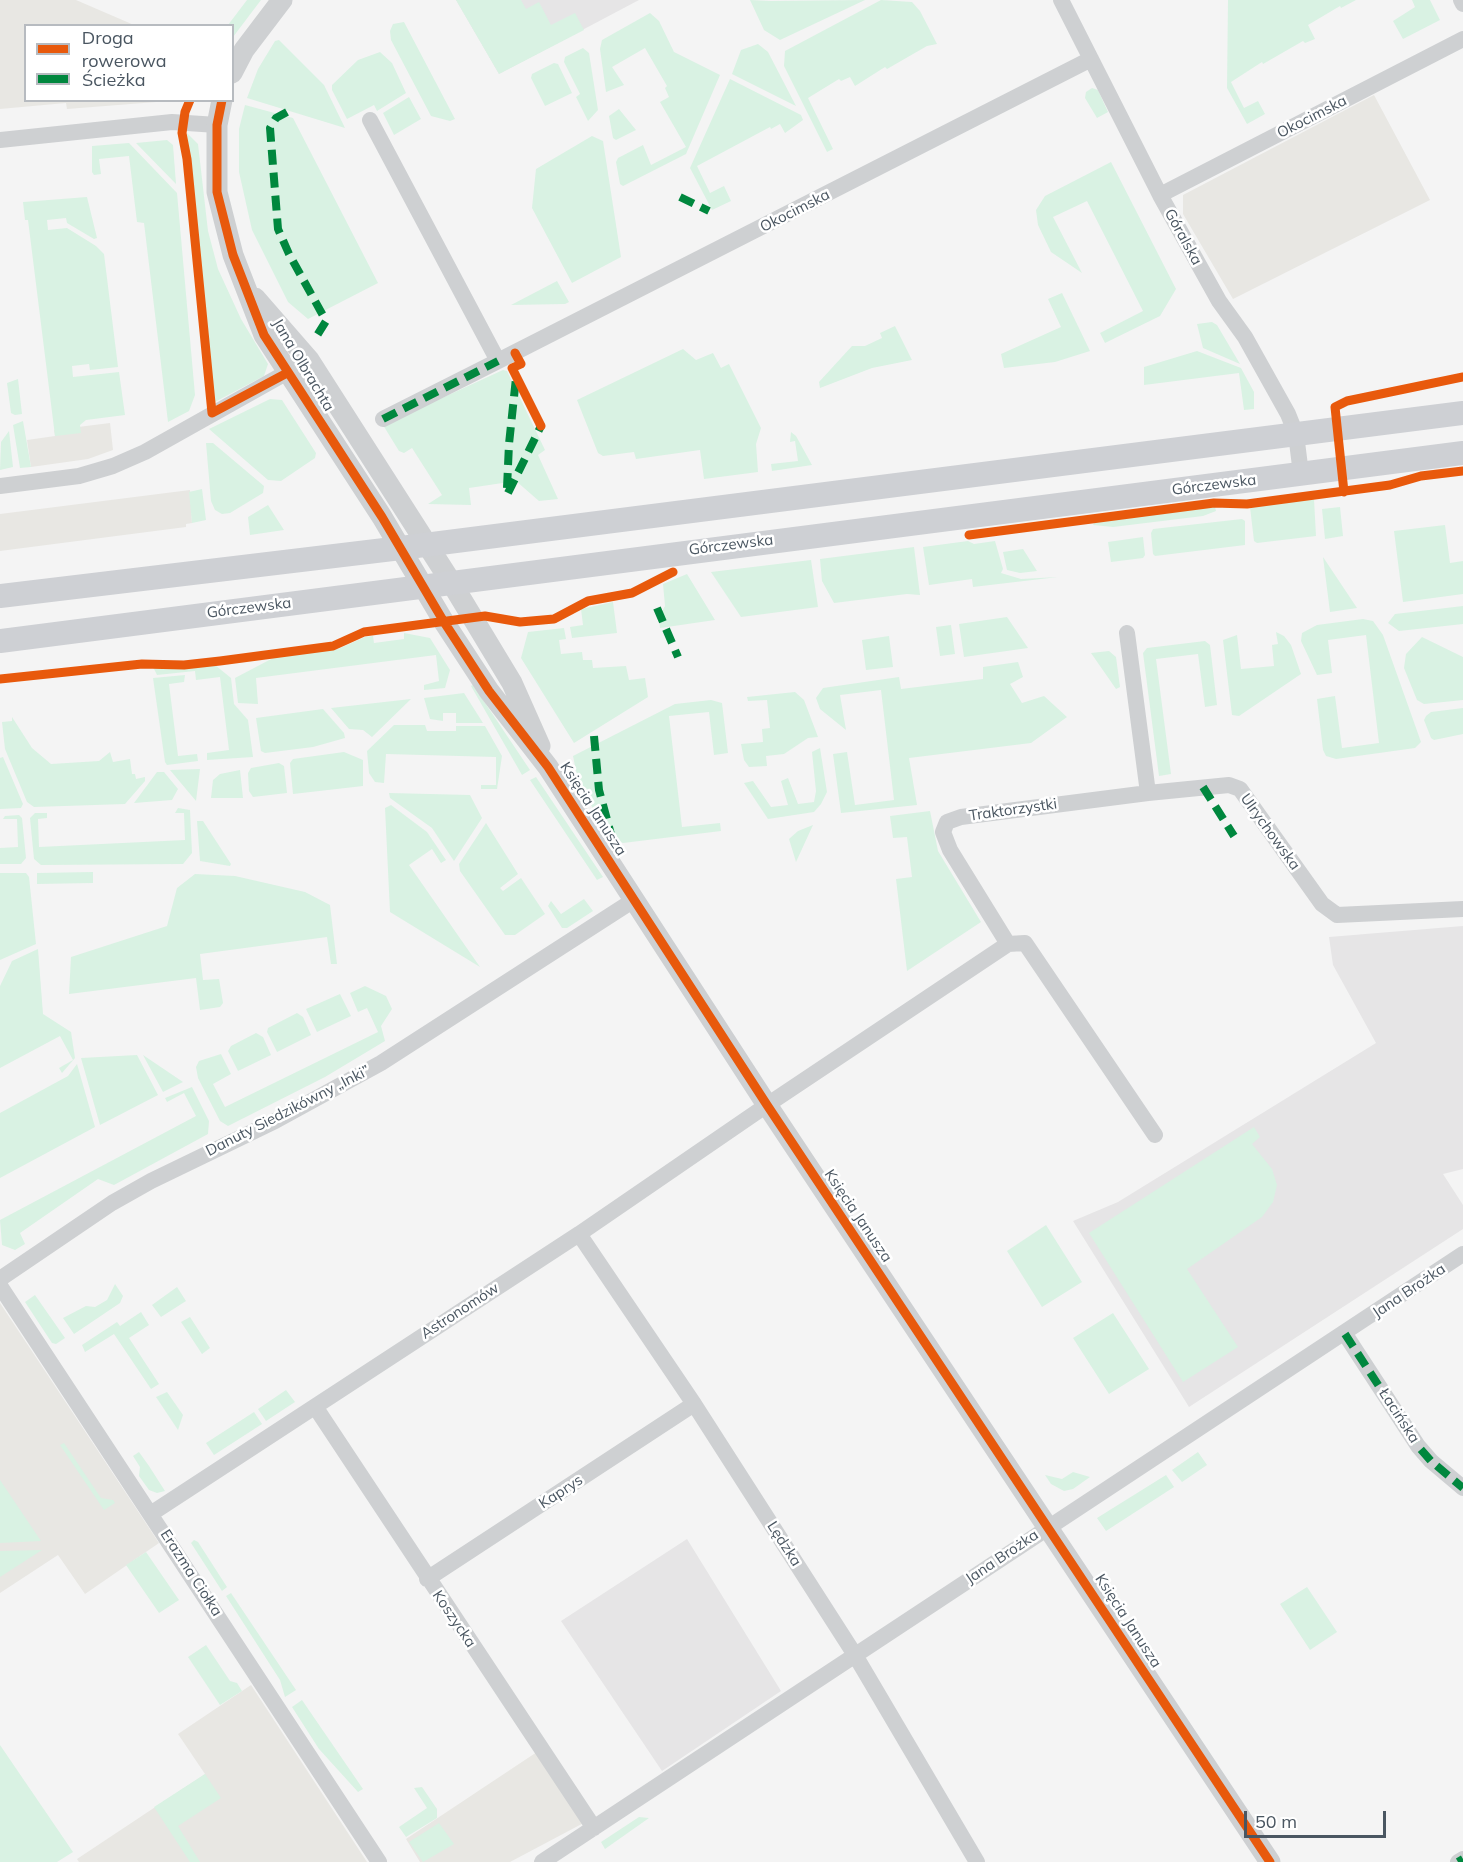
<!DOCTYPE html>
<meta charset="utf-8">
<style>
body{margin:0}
#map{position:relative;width:1463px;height:1862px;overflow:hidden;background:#f4f4f4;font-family:Mulish,sans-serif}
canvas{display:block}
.legend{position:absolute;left:24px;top:24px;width:210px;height:78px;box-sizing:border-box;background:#fff;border:2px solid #b7bbc0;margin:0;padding:8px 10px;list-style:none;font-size:18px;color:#4a5661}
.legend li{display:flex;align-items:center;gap:12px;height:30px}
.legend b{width:30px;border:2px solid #b7bbc0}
.scale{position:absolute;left:1244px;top:1811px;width:142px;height:27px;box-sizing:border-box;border:3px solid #4a5661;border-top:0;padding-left:8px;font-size:18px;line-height:21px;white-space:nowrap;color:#4a5661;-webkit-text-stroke:4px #fff;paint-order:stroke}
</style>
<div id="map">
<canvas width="1463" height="1862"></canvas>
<ul class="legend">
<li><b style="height:8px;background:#e8590c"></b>Droga rowerowa</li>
<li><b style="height:8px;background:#00873e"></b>Ścieżka</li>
</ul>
<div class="scale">50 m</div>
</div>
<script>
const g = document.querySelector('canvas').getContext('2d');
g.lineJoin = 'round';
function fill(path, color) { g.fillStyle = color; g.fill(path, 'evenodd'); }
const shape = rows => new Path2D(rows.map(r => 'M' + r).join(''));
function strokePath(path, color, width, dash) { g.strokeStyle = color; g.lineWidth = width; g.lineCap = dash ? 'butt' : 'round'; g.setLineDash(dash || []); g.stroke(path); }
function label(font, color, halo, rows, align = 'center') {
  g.font = font + ' Mulish,sans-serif'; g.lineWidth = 5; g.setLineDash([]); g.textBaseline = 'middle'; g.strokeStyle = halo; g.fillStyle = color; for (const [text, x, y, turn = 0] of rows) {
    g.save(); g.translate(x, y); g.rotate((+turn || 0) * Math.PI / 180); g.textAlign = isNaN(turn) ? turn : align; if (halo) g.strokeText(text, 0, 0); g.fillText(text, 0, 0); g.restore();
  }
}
const commercial = shape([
 [0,0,76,0,134,25,26,26,26,100,169,101,67,109,66,103,0,109],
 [1374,95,1430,200,1233,299,1183,214,1183,195],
 [110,423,113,450,88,459,31,467,27,440,55,436,54,430],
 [190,490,192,523,186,524,186,527,0,551,0,514],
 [0,1303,159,1543,85,1594,58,1555,0,1593],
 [251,1685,367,1862,79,1862,77,1859,205,1774,178,1734],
 [546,1746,593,1818,510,1862,420,1862,406,1839]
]);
const education = shape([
 [456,0,639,0,499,74],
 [1463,926,1463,1169,1443,1174,1463,1205,1463,1229,1189,1407,1073,1221,1118,1202,1376,1043,1333,965,1329,937],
 [687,1539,781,1691,662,1771,561,1621]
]);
const green = shape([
 [247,0,261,0,233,37,232,26,228,25],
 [456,0,521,0,526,9,539,2,551,25,575,13,584,30,499,74],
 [750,0,771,1,865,0,780,40,764,30],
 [881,0,912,2,920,11,937,44,927,46,887,69,885,67,855,86,850,77,841,81,839,79,808,98,833,149,827,152,784,66,785,51],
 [1228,0,1356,0,1341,8,1340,6,1308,25,1315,39,1305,43,1303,41,1263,64,1262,62,1231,82,1244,108,1258,101,1265,114,1247,124,1227,88],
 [1412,0,1430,0,1440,20,1403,39,1393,21,1415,7],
 [650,13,659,21,674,52,720,75,686,154,623,186,620,184,616,162,618,158,643,145,651,165,686,147,660,102,669,97,665,88,667,86,645,48,612,67,624,85,606,92,600,49,602,40],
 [404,22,455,119,450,121,431,116,391,40,390,31,393,24],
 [279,40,324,85,345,128,247,98,258,69,275,41],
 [758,44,768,52,796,106,732,74,741,50],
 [583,48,589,53,598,110,588,121,576,97,580,94,564,62,565,57],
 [380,52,392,63,406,93,377,111,374,105,347,119,332,90,332,85,358,60],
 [554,63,558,64,572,93,545,106,531,78,532,74],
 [730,79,801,115,803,120,785,133,780,124,771,129,770,127,697,166,710,193,724,186,731,201,712,210,690,168],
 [1092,88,1098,90,1108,112,1097,118,1085,98,1086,92],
 [409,97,421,119,394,135,383,113],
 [245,105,293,118,378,283,308,319,288,302,252,230,239,172,239,129],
 [619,109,636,130,616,140,613,138,609,116],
 [187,133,198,144,208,231,218,269,241,319,268,364,264,376,213,403],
 [592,136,603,141,621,257,572,283,532,208,536,169],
 [167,140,173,145,176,184,136,143],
 [129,143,177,193,195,395,189,411,168,422,144,223,137,222,129,156,99,159,101,174,94,175,92,172,92,146],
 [1111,162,1176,289,1160,316,1105,343,1100,333,1143,311,1087,201,1053,217,1082,273,1051,252,1038,225,1036,210,1045,196],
 [87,197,97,238,94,239,67,223,66,218,47,220,48,230,67,228,96,246,104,254,118,367,90,370,89,364,72,366,73,377,119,372,125,415,86,420,80,425,81,433,55,436,28,220,25,220,23,202],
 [557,281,569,302,565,304,511,305],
 [1062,293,1090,351,1055,362,1004,368,1001,354,1061,327,1048,299],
 [1212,322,1217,325,1240,364,1203,348,1197,324],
 [895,326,912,360,872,368,820,388,819,382,852,346,865,346,882,338,880,333],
 [683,349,696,360,713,353,721,368,729,364,761,428,756,444,758,472,704,479,700,450,636,459,634,452,603,456,598,453,577,400],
 [1197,351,1241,368,1254,392,1254,409,1244,410,1239,373,1144,385,1144,367],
 [503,370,507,371,545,450,538,455,558,499,539,501,516,481,469,488,471,505,428,504,442,495,412,448,404,453,399,451,383,425],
 [18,379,22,414,15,415,11,413,7,383],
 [270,399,282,400,316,453,315,458,281,481,268,480,209,429],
 [23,421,31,467,20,468,13,425],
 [9,431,13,467,0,470,1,442],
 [791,432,796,436,812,465,772,471,771,464,798,461,795,441,790,442],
 [206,443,213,443,264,486,263,493,230,513,222,514,215,510,211,501],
 [202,489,206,520,192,523,189,492],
 [1314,499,1316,536,1257,543,1254,541,1250,507],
 [268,505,284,530,250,535,248,517],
 [1215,507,1216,511,1203,516,1113,527,1093,525,1095,521],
 [1340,507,1343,536,1325,539,1322,509],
 [1242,519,1245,521,1245,545,1155,556,1153,554,1151,533,1153,529],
 [1445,525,1450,563,1463,561,1463,594,1403,602,1394,531],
 [1143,537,1145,555,1143,558,1111,562,1108,542],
 [968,541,974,544,995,541,1003,569,1001,573,1021,579,1058,577,973,587,972,579,929,585,923,547],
 [914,547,920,595,907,594,834,603,822,581,820,559],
 [1023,549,1037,571,1020,573,1007,570,1003,552],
 [1323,557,1357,608,1330,612],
 [811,560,818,607,741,617,711,572],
 [687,574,715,620,660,628,659,617,665,606,663,584],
 [613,602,617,633,572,638,570,627,583,625,581,609],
 [1463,606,1463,624,1399,631,1388,623,1395,614],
 [1007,617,1028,648,964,657,959,624],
 [1363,619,1373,621,1383,635,1421,742,1415,748,1336,759,1326,756,1323,750,1317,699,1335,696,1342,748,1379,743,1366,635,1328,640,1332,673,1317,675,1301,641,1302,633,1317,625],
 [951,625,955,654,940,656,936,627],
 [564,628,566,639,559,640,561,654,582,652,583,660,592,660,593,668,626,666,629,680,645,678,648,697,574,743,521,658,528,632],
 [1276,632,1284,636,1291,645,1301,674,1239,716,1232,715,1223,640,1237,635,1241,669,1274,666,1272,645,1278,644],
 [404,633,430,638,450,670,445,688,424,690,424,685,439,681,436,655,256,678,258,704,238,703,235,678,275,657,338,649,365,637,373,636,374,643,404,639],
 [889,636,893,667,866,670,862,640],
 [1422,637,1463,657,1463,700,1424,704,1417,700,1404,668,1406,654],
 [1205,641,1210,645,1217,705,1205,707,1198,654,1156,659,1171,774,1159,776,1143,653,1147,648],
 [1109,651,1116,657,1120,687,1116,689,1091,653],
 [1018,662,1023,677,1010,684,1022,703,1044,696,1067,717,1031,743,909,758,917,805,841,813,833,754,847,752,855,805,894,800,881,690,840,695,846,730,820,709,816,698,823,688,899,677,901,689,983,679,983,667],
 [215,665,231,678,234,704,248,720,253,757,207,760,207,753,229,750,220,677,196,680,195,671,157,675,153,667,185,669],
 [185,675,184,682,169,684,178,756,197,754,198,761,167,765,165,762,153,678],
 [473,685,530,770,522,775,471,686],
 [795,692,804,700,818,737,808,738,784,754,766,756,767,766,749,767,744,760,741,744,763,742,762,729,770,728,767,700,748,701,747,697],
 [464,693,483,723,456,723,456,713,443,713,443,721,430,719,424,698],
 [411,699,372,737,363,730,349,729,331,708],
 [711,700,722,703,728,753,714,755,709,712,669,716,682,827,720,823,721,831,623,843,614,840,593,809,576,771,573,756,675,704],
 [1463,708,1463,734,1434,740,1431,738,1424,720,1426,716,1431,712],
 [323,709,344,733,345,738,313,747,265,753,261,751,256,718],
 [12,717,32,748,51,764,99,761,110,752,113,762,130,759,132,774,135,774,136,779,145,777,145,781,125,804,34,807,27,802,5,749,2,722,12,721],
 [394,725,425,725,427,731,456,731,456,726,485,726,502,756,497,789,481,789,481,785,496,785,496,757,386,754,384,783,375,782,369,773,367,751],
 [820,748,827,792,821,804,814,812,768,819,744,783,753,781,771,807,788,805,781,781,788,778,798,804,814,802,816,791,812,752],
 [344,752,363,760,363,786,293,794,290,763,293,759],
 [3,757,23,804,21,808,0,809,0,758],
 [279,763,284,766,287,793,253,797,249,791,248,773,251,768],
 [200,769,196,801,170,770],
 [240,770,243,798,211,798,213,780,220,774],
 [157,772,164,772,178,789,172,800,134,803],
 [536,777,603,877,597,880,530,780],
 [389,793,470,795,482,818,454,861,432,828,390,798],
 [391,805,427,832,446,860,441,863,432,849,409,865,480,967,390,912,385,808],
 [178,808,190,810,192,853,183,864,41,865,34,859,30,818,35,813,47,813,47,818,38,819,39,847,185,840,184,813,175,813],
 [930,811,938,851,981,922,907,971,896,879,912,877,907,837,893,838,890,816],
 [19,815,22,818,26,858,21,864,0,864,0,848,18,847,17,819,3,819,5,816],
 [197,821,203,821,231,864,230,866,200,861],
 [486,823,518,874,500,888,503,891,521,878,545,914,515,935,505,935,460,871,459,864],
 [813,825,796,862,789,839,798,831],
 [93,872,93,883,37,884,37,873],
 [0,873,26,873,29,877,36,944,0,960],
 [195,874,235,876,305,892,330,905,337,964,331,964,327,937,200,954,203,980,219,979,223,1003,220,1007,200,1010,196,978,69,994,71,957,167,926,177,888],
 [584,899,593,911,567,928,562,928,548,906,551,901,561,914],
 [38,949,43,1014,71,1032,75,1058,62,1073,59,1068,73,1060,60,1036,0,1068,0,986,12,961],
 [365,986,386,996,392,1009,381,1026,385,1041,325,1077,228,1126,220,1121,198,1078,196,1067,199,1061,221,1054,231,1074,213,1084,225,1107,378,1032,367,1008,358,1012,350,993],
 [340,994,351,1016,317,1032,306,1009],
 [297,1013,303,1017,311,1035,277,1052,267,1032,268,1028],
 [256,1033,263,1037,271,1055,238,1071,228,1051,231,1046],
 [137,1055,158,1095,100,1125,81,1058],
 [143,1055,183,1082,163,1092],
 [77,1064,95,1127,0,1178,0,1113,68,1076],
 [192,1087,209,1121,208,1134,114,1185,98,1179,20,1233,25,1244,15,1250,2,1245,0,1220,196,1116,184,1093,167,1102,165,1098],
 [1254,1127,1260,1137,1252,1144,1272,1169,1277,1185,1273,1202,1262,1217,1187,1269,1238,1347,1183,1382,1089,1233],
 [1046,1225,1082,1282,1042,1307,1007,1251],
 [115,1284,123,1296,120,1303,74,1334,63,1318,86,1306,95,1307,107,1300],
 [177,1287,186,1301,161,1317,152,1305],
 [35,1295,65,1338,56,1344,52,1343,25,1302],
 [141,1312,149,1325,129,1338,159,1384,151,1389,114,1334,85,1352,82,1345,117,1322,120,1326],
 [1113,1313,1149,1369,1109,1394,1073,1338],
 [190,1317,210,1348,202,1354,181,1322],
 [286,1390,295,1402,266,1421,258,1409],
 [167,1392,183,1415,178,1430,156,1397],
 [254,1412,262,1424,214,1455,206,1443],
 [64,1443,101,1498,113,1500,115,1503,104,1510,60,1445],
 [139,1452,149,1466,165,1491,157,1493,149,1490,139,1476,140,1467,133,1456],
 [1198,1452,1207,1465,1182,1482,1172,1470],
 [1073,1472,1090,1477,1073,1489,1064,1491,1051,1484,1045,1475,1062,1479],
 [1166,1475,1174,1487,1106,1531,1097,1518],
 [0,1480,41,1541,0,1543],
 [194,1540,198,1542,227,1587,222,1591,191,1543],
 [42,1550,0,1577,0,1551],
 [146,1552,179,1600,159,1613,126,1565],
 [1307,1587,1337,1632,1310,1650,1280,1604],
 [231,1593,296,1690,285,1697,280,1680,226,1596],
 [206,1645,230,1681,237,1683,242,1691,220,1705,188,1657],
 [302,1700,363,1789,358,1792,319,1749,292,1707],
 [0,1745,73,1852,57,1862,0,1862],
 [205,1774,221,1798,178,1826,200,1862,190,1862,154,1807],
 [422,1787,437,1809,437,1818,406,1837,399,1827,427,1808,414,1788],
 [639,1817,649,1818,605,1849,601,1842],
 [439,1823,454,1844,423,1862,409,1842]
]);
const minor = shape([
 [1061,0,1160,195,1219,301,1245,337,1288,414,1296,434,1301,474],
 [1461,0,1463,4],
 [370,120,498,361,1091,59],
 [0,140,172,122,217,125],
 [1160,195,1463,39],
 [383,419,498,361],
 [0,486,79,476,113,466,145,452,309,360],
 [1127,633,1148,793,1229,785,1240,789,1322,904,1337,915,1463,909],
 [1148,793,961,817,947,822,943,832,950,850,1008,944,1025,943,1155,1135],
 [579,1234,694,1404,855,1655,977,1862],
 [0,1279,112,1203,151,1181,275,1121,381,1063,634,900],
 [0,1286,379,1862],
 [1345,1334,1418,1446,1431,1461,1463,1488],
 [316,1408,594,1828],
 [152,1513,579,1234,767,1105,1008,944],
 [427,1579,694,1404],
 [542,1862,1463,1254],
 [1458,1862,1463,1859]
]);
const tertiary = shape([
 [232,73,244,50,282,0],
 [222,100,217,125,217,192,233,255,264,335,382,517,444,622,489,691,548,767,767,1105,1270,1862],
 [255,298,309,360,451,582,512,683,540,746]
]);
const secondary = shape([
 [0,596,401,548,1463,413],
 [0,641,1463,453]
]);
const quiet = shape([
 [287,112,276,118,270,128,278,229,289,254,326,321,316,337],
 [680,197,709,211],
 [383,419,498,361],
 [507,488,509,444,516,378],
 [508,493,541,426,539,423],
 [657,608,678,657],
 [594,736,599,790,615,849],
 [1203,787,1234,836],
 [1345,1334,1418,1446,1431,1461,1463,1488],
 [1458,1862,1463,1859]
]);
const cycleway = shape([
 [190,100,185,112,182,133,187,159,212,413,287,373],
 [222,100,217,125,217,192,233,255,264,335,382,517,444,622,489,691,548,767,767,1105,1270,1862],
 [515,353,521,364,512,368,541,426],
 [1344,492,1335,407,1347,401,1463,377],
 [969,535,1214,503,1247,504,1390,485,1421,476,1463,471],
 [0,679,142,664,184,665,220,661,333,646,364,632,485,616,520,622,554,619,588,601,632,593,673,572]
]);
const streetNames = [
 ["Okocimska",1312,117,-27],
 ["Okocimska",795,211,-27],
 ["Góralska",1183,237,61],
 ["Jana Olbrachta",303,365,59],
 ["Górczewska",1214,485,-7],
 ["Górczewska",731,545,-7],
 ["Górczewska",249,608,-7],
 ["Księcia Janusza",593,809,57],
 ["Traktorzystki",1013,810,-8],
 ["Ulrychowska",1270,832,54],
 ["Danuty Siedzikówny „Inki”",288,1111,-27],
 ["Księcia Janusza",858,1216,56],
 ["Jana Brożka",1409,1291,-34],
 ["Astronomów",460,1311,-33],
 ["Łacińska",1399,1416,57],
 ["Kaprys",561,1492,-33],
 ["Lędzka",784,1544,57],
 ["Jana Brożka",1002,1557,-34],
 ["Erazma Ciołka",191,1573,57],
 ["Koszycka",454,1619,56],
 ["Księcia Janusza",1128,1621,57]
];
fill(commercial, '#e8e7e3');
fill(education, '#e6e5e6');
fill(green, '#d9f2e3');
strokePath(minor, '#ced0d2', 16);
strokePath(tertiary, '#ced0d2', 21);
strokePath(secondary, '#ced0d4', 24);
strokePath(quiet, '#00873e', 8, [15, 8]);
strokePath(cycleway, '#e8590c', 9);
label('15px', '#4a5661', '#fff', streetNames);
</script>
